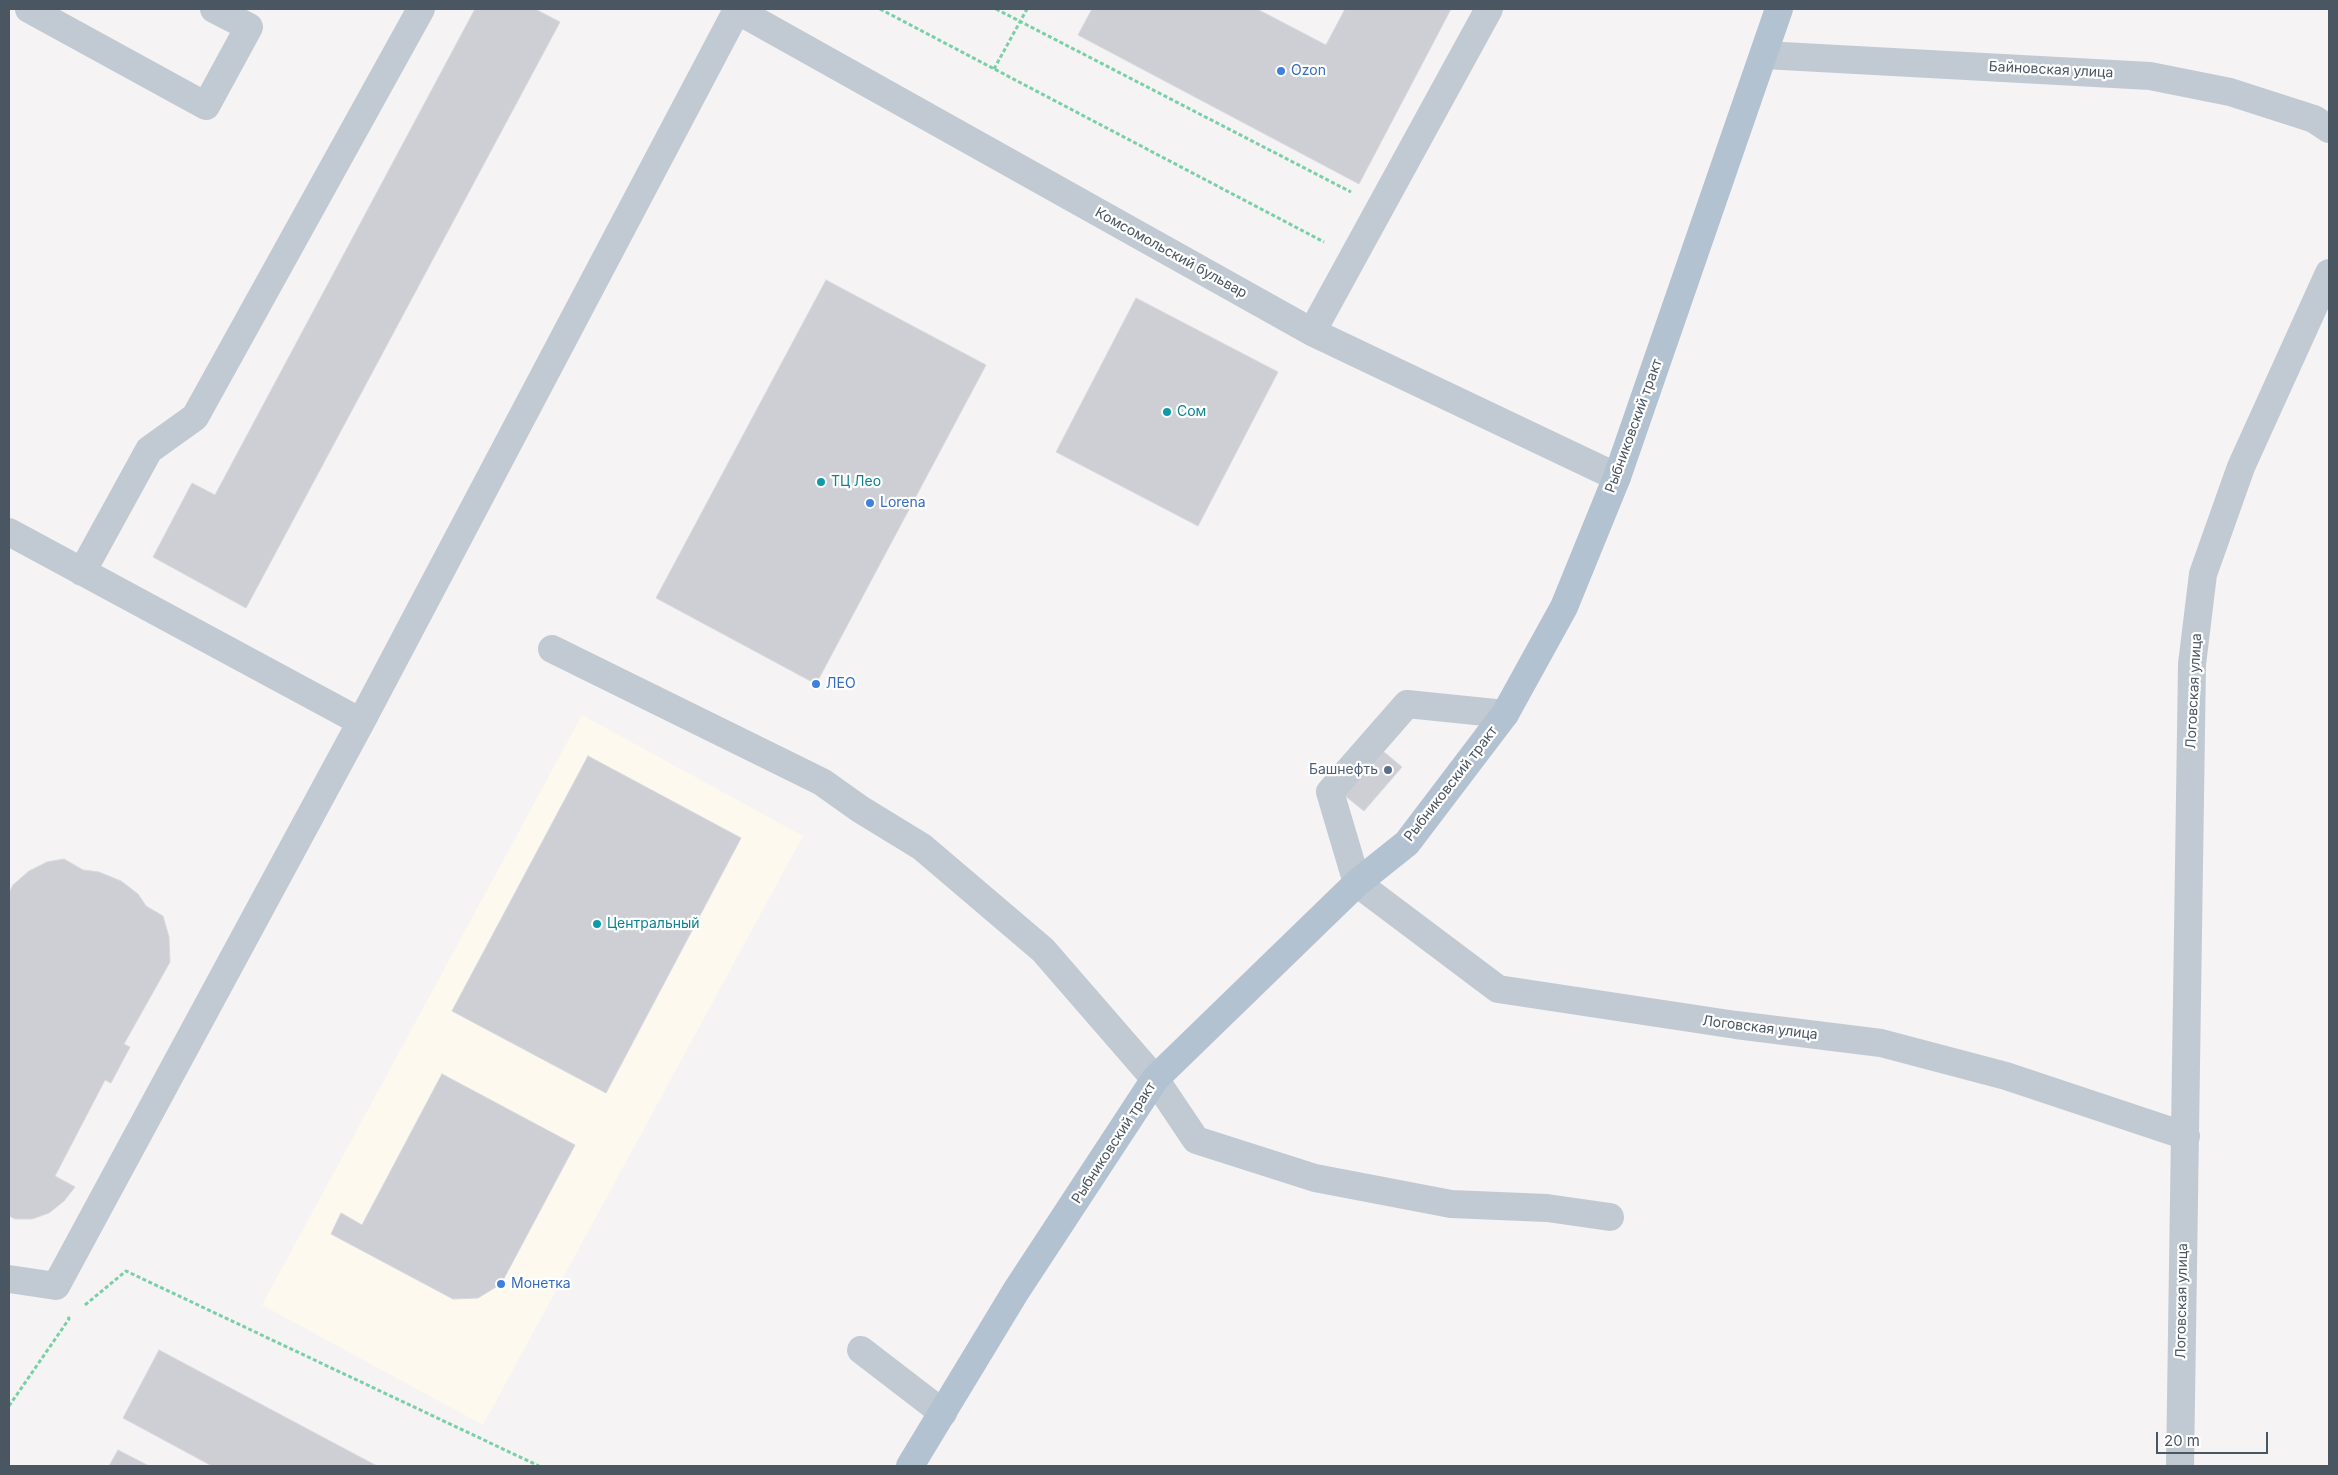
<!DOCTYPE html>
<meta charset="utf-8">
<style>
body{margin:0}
#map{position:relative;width:2338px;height:1475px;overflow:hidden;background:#f5f3f3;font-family:Inter,sans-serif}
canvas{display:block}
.frame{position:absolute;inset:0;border:10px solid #4a5661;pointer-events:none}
.scale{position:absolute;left:2156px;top:1432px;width:112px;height:22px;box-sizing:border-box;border:2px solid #4a5661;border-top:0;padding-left:6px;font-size:15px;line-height:18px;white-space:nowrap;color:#4a5661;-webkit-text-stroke:4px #fff;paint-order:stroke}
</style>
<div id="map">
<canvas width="2338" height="1475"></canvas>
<div class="frame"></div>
<div class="scale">20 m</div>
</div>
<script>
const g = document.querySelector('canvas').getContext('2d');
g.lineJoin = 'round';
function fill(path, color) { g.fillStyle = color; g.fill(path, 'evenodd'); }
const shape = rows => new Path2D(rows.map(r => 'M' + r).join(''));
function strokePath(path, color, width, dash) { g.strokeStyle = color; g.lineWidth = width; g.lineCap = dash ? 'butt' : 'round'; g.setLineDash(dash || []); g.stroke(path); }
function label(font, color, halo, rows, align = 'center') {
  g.font = font + ' Inter,sans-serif'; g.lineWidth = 4.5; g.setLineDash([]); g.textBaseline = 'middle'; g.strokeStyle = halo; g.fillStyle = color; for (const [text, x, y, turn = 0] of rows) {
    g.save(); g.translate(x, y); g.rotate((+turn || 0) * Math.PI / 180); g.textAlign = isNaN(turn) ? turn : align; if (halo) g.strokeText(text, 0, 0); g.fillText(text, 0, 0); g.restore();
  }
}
const commercial = shape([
 [582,715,803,836,483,1425,262,1305]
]);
const building = shape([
 [475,9,535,9,560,22,246,608,153,557,192,483,215,495,475,9],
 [1092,9,1257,9,1326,45,1345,9,1451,9,1359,184,1078,35,1092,9],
 [826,280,986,365,816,684,656,598,826,280],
 [1136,298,1278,372,1198,526,1056,452,1136,298],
 [1377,746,1402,767,1364,811,1339,791,1377,746],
 [588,756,741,838,606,1093,452,1011,588,756],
 [64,859,83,870,99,872,121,881,138,894,146,906,163,916,169,937,170,962,124,1044,130,1047,111,1083,105,1080,55,1176,75,1187,64,1201,49,1213,32,1219,15,1219,9,1216,9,893,13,885,29,871,47,862,64,859],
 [442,1074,575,1145,501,1284,478,1298,453,1299,331,1234,341,1213,362,1225,442,1074],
 [159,1350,377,1466,212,1466,123,1418,159,1350],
 [118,1450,149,1466,109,1466,118,1450]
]);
const path = shape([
 [880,9,1324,242],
 [996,9,1351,192],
 [994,69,1027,9],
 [85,1305,126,1271,539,1466],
 [9,1406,69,1319,68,1316]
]);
const minor = shape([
 [29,9,206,106,249,27,214,9],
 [735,9,1312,332,1617,477],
 [1764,55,2150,76,2230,92,2314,119,2329,129],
 [1312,332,1489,9],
 [9,532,361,722],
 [82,572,149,450,195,417,421,9],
 [552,649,822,782,860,809,922,847,1043,950,1155,1079,1196,1140,1315,1178,1451,1204,1547,1208,1610,1217],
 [1505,714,1407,704,1330,792,1357,883,1498,989,1736,1025,1881,1043,2006,1076,2186,1136],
 [9,1279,56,1286,361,722,737,10],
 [861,1350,943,1413],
 [2180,1466,2192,664,2203,574,2241,467,2329,273]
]);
const major = shape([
 [910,1466,1016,1291,1155,1079,1357,883,1407,843,1505,714,1564,607,1617,477,1779,9]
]);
const markers = [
 [1281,71,5,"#3f7fe0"],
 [1167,412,5,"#0f9aa8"],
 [821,482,5,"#0f9aa8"],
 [870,503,5,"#3f7fe0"],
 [816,684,5,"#3f7fe0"],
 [1388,770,5,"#5c6f8a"],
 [597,924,5,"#0f9aa8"],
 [501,1284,5,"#3f7fe0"]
];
const streetNames = [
 ["Байновская улица",2051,70,3],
 ["Комсомольский бульвар",1171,253,29],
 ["Рыбниковский тракт",1634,426,-70],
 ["Логовская улица",2194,691,-87],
 ["Рыбниковский тракт",1451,784,-52],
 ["Логовская улица",1760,1028,7],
 ["Рыбниковский тракт",1114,1143,-57],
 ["Логовская улица",2182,1301,-89]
];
const shopNames = [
 ["Ozon",1291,71],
 ["Lorena",880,503],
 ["ЛЕО",826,684],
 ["Монетка",511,1284]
];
const cultureNames = [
 ["Сом",1177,412],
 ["ТЦ Лео",831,482],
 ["Центральный",607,924]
];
const serviceNames = [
 ["Башнефть",1378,770]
];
fill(commercial, '#fdf9ef');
fill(building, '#cdcfd5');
strokePath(building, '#d7d9de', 1);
strokePath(path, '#7ad0a6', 3, [4, 2.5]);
strokePath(minor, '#c1cad2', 28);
strokePath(major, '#b3c2d1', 28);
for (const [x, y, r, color] of markers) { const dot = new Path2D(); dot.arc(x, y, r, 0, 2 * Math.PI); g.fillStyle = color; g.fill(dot); strokePath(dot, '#fff', 2); }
label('14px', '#4a5661', '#fff', streetNames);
label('14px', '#366cbe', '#fff', shopNames, 'left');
label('14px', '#0d838f', '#fff', cultureNames, 'left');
label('14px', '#4e5e75', '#fff', serviceNames, 'right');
</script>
